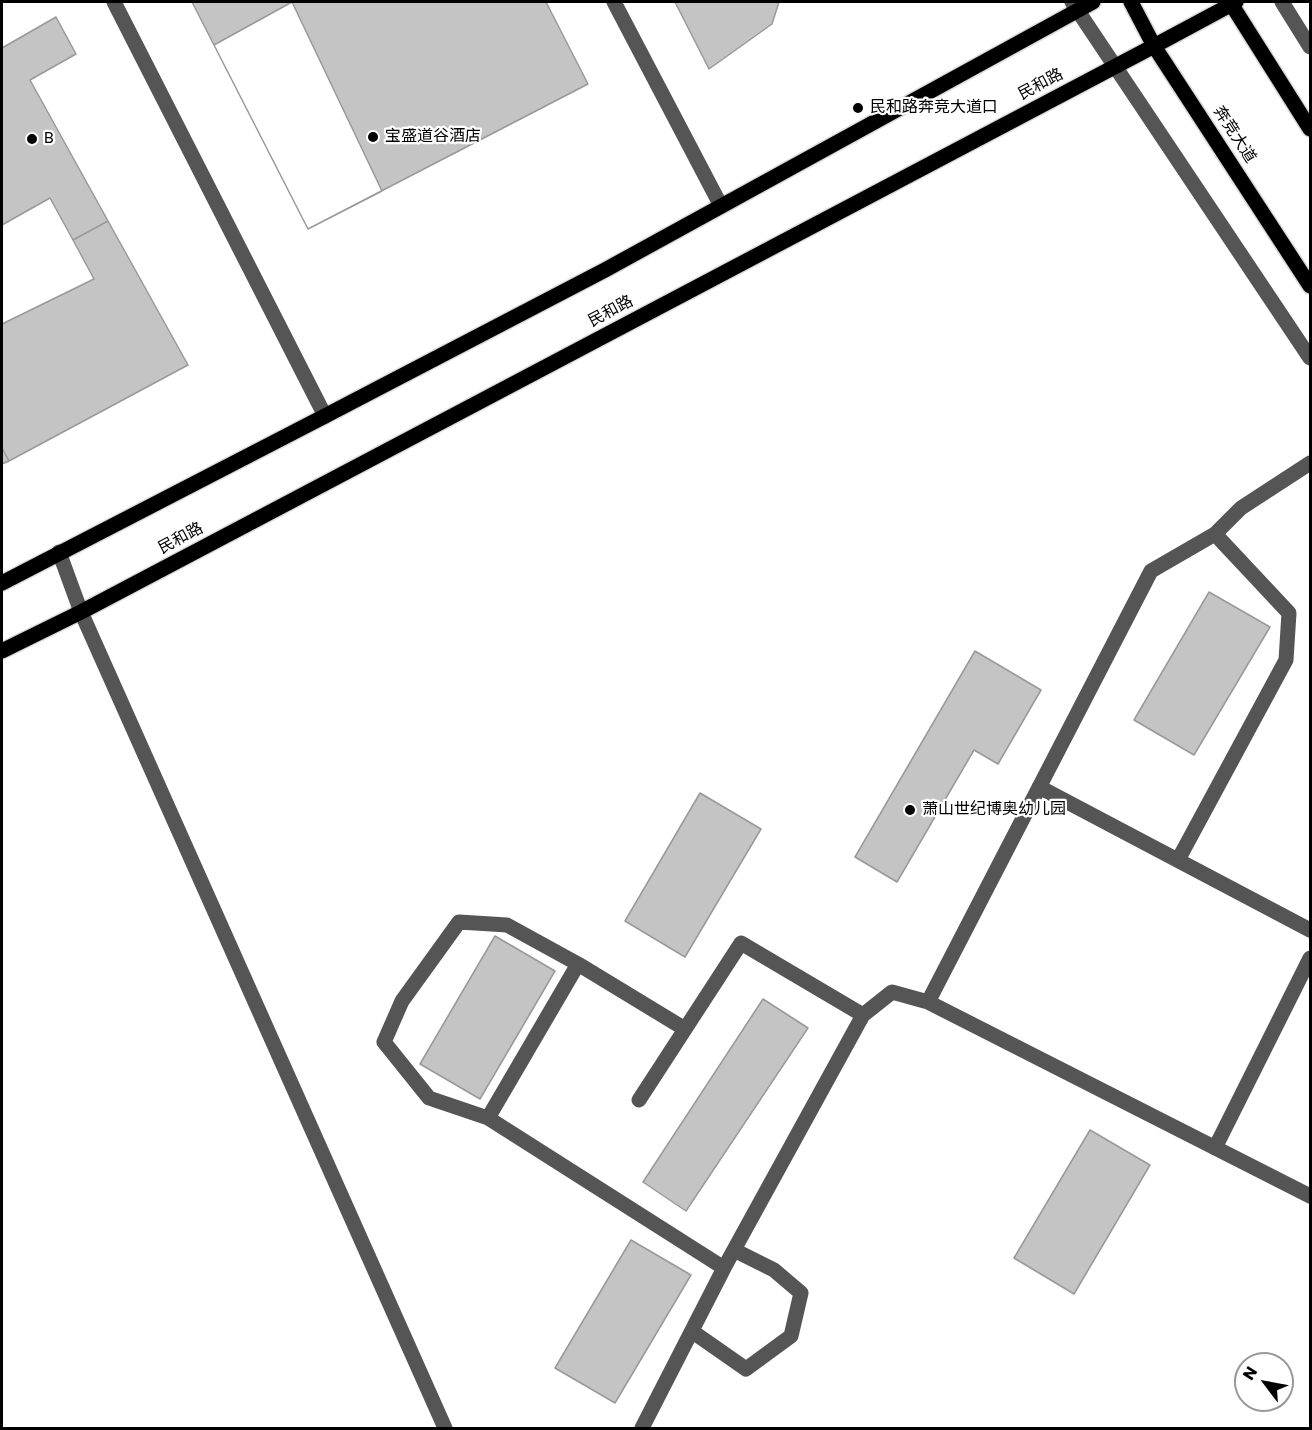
<!DOCTYPE html>
<meta charset="utf-8">
<style>
body{margin:0}
#map{position:relative;width:1312px;height:1430px;overflow:hidden;background:#fff;font-family:Poppins,sans-serif}
canvas{display:block}
.frame{position:absolute;inset:0;border:3px solid #000;pointer-events:none}
.north{position:absolute;left:1234px;top:1352px;width:60px;height:60px;box-sizing:border-box;background:#fff;border:2px solid #999;border-radius:50%;rotate:302deg;font-size:16px;font-weight:700;line-height:24px;text-align:center;color:#000}
.north::after{content:'';display:block;margin:auto;width:21px;height:27px;background:#000;clip-path:polygon(50% 0,100% 100%,50% 72%,0 100%)}
</style>
<div id="map">
<canvas width="1312" height="1430"></canvas>
<div class="frame"></div>
<div class="north">N</div>
</div>
<script>
const g = document.querySelector('canvas').getContext('2d');
g.lineJoin = 'round';
function fill(path, color) { g.fillStyle = color; g.fill(path, 'evenodd'); }
const shape = rows => new Path2D(rows.map(r => 'M' + r).join(''));
function strokePath(path, color, width, dash) { g.strokeStyle = color; g.lineWidth = width; g.lineCap = dash ? 'butt' : 'round'; g.setLineDash(dash || []); g.stroke(path); }
function label(font, color, halo, rows, align = 'center') {
  g.font = font + ' Poppins,"Noto Sans SC",sans-serif'; g.lineWidth = 4.5; g.setLineDash([]); g.textBaseline = 'middle'; g.strokeStyle = halo; g.fillStyle = color; for (const [text, x, y, turn = 0] of rows) {
    g.save(); g.translate(x, y); g.rotate((+turn || 0) * Math.PI / 180); g.textAlign = isNaN(turn) ? turn : align; if (halo) g.strokeText(text, 0, 0); g.fillText(text, 0, 0); g.restore();
  }
}
const building = shape([
 [192,2,546,2,588,84,308,229,192,2],
 [292,2,382,191,308,229,214,45,292,2],
 [675,2,779,2,772,24,709,69,675,2],
 [56,17,76,54,30,80,108,221,73,240,50,198,2,225,2,48,56,17],
 [108,221,188,365,9,461,2,448,2,324,94,279,73,240,108,221],
 [2,448,9,461,2,464,2,448],
 [1209,592,1270,627,1194,755,1134,720,1209,592],
 [975,651,1041,690,998,764,974,750,897,882,855,857,975,651],
 [700,793,761,829,685,957,625,921,700,793],
 [495,936,555,971,480,1099,420,1064,495,936],
 [763,999,808,1028,686,1211,643,1182,763,999],
 [1090,1130,1150,1165,1074,1294,1014,1258,1090,1130],
 [631,1240,691,1275,615,1403,555,1368,631,1240]
]);
const minor = shape([
 [114,2,325,416],
 [614,2,721,206],
 [1072,2,1310,358],
 [1282,2,1310,47],
 [59,552,81,612,445,1428],
 [1039,787,1310,930],
 [1178,860,1286,660,1289,613,1215,534],
 [578,964,685,1029],
 [928,1002,1151,571,1215,534,1241,508,1310,463],
 [639,1100,741,943,863,1015],
 [488,1118,578,964,507,925,459,922,402,1001,384,1042,429,1098,488,1118,724,1268],
 [1215,1148,1310,958],
 [693,1332,746,1369,791,1336,801,1293,774,1270,734,1250],
 [642,1428,724,1268,863,1015,892,992,928,1002,1310,1196]
]);
const major = shape([
 [1131,2,1154,46,1310,286],
 [1230,2,1310,129],
 [2,583,325,416,605,270,1093,2],
 [2,651,81,612,1154,46,1236,2]
]);
const markers = [
 [858,108,6,"#000"],
 [373,137,6,"#000"],
 [32,139,6,"#000"],
 [910,810,6,"#000"]
];
const streetNames = [
 ["民和路",1041,85,-28],
 ["奔竞大道",1234,135,57],
 ["民和路",611,312,-28],
 ["民和路",181,539,-28]
];
const poiNames = [
 ["民和路奔竞大道口",870,108],
 ["宝盛道谷酒店",385,137],
 ["B",44,139],
 ["萧山世纪博奥幼儿园",922,810]
];
fill(building, '#c4c4c4');
strokePath(building, '#999', 1.5);
strokePath(major, '#dbdbdb', 18);
strokePath(minor, '#555', 15);
strokePath(major, '#000', 15);
for (const [x, y, r, color] of markers) { const dot = new Path2D(); dot.arc(x, y, r, 0, 2 * Math.PI); g.fillStyle = color; g.fill(dot); strokePath(dot, '#fff', 2); }
label('16px', '#000', '#fff', streetNames);
label('16px', '#000', '#fff', poiNames, 'left');
</script>
